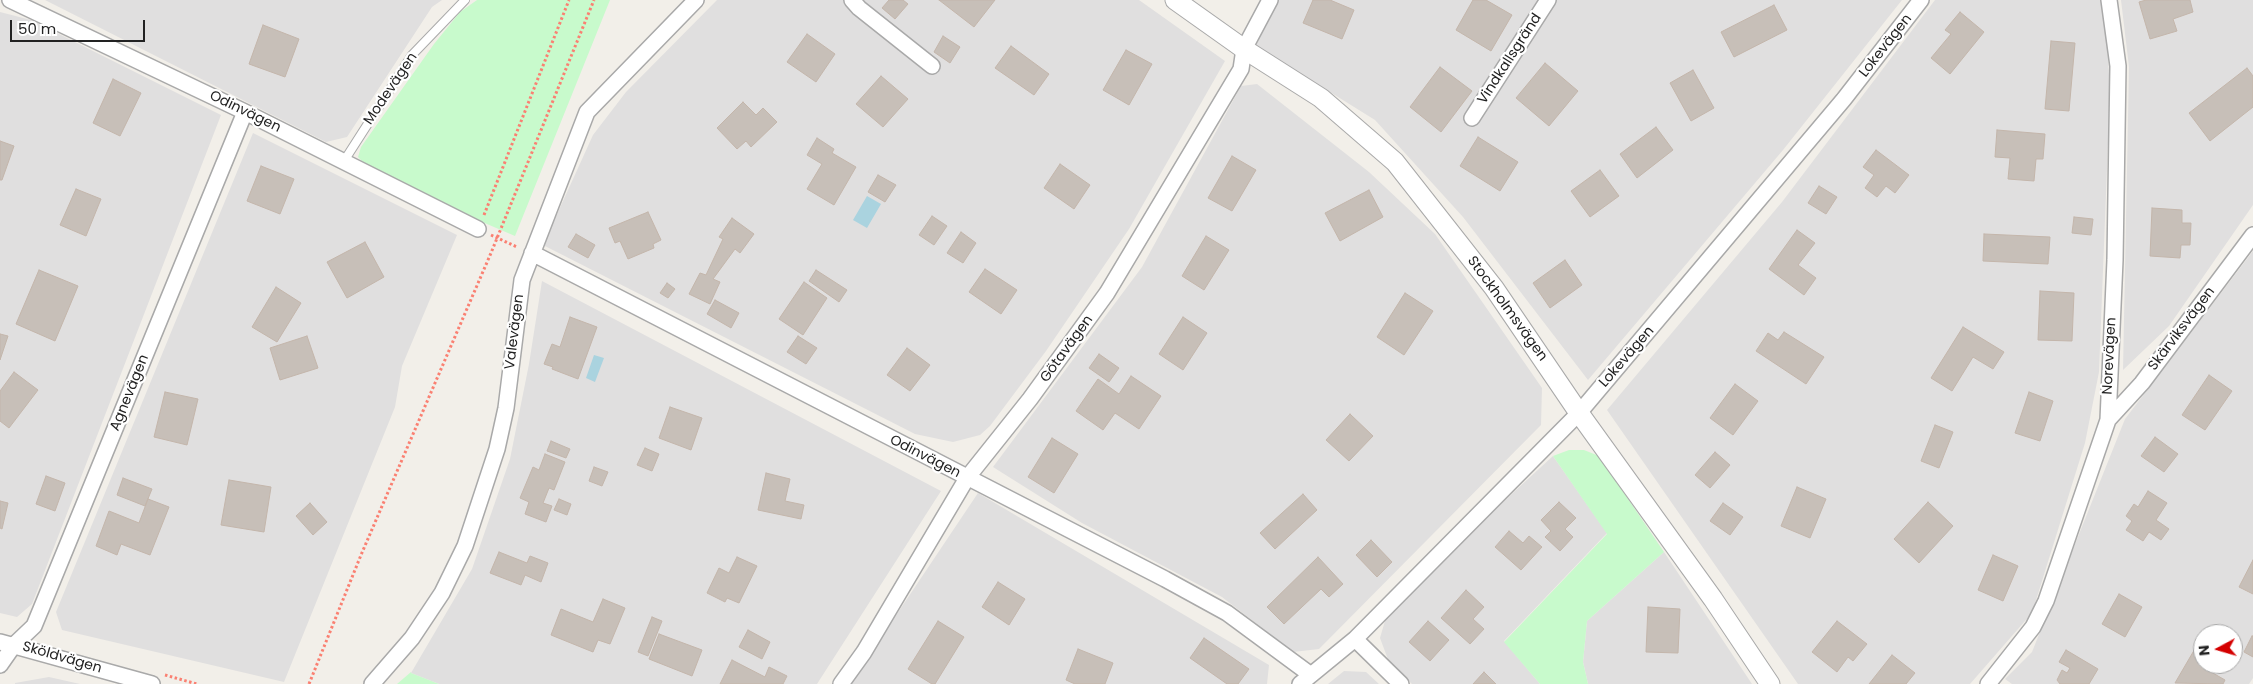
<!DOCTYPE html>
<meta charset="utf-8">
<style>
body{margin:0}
#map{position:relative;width:2253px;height:684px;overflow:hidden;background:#f2efe9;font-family:Poppins,sans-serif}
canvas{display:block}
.north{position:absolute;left:2193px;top:624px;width:50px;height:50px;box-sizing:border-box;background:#fff;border:1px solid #a7a7a7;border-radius:50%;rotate:264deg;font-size:14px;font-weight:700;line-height:20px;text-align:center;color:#222}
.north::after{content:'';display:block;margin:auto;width:18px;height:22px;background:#d40000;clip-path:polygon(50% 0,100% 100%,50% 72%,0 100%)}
.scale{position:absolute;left:10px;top:20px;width:135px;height:22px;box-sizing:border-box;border:2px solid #222;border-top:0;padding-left:6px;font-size:15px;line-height:18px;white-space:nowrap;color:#222;-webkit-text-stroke:4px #fff;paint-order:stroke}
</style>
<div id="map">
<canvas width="2253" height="684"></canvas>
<div class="north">N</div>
<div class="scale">50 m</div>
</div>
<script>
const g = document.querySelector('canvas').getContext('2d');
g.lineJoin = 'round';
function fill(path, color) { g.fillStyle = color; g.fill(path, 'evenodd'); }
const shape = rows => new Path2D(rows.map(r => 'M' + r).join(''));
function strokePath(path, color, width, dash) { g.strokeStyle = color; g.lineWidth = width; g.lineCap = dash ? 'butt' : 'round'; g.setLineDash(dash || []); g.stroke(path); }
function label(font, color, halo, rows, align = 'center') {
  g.font = font + ' Poppins,sans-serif'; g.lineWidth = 4.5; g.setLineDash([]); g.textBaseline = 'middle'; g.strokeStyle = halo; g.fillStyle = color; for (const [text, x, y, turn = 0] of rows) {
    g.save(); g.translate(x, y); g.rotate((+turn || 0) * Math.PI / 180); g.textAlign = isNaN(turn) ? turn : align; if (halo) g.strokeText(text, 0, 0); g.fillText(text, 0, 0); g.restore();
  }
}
const residential = shape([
 [45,0,442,0,432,7,347,137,326,142],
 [717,0,1139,0,1225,61,1129,229,1046,351,990,426,980,435,953,442,915,434,543,245,593,135,626,92],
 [1276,0,1902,0,1783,150,1588,380,1463,217,1375,120,1256,46],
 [1935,0,2101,0,2107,40,2110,92,2099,372,2085,443,2032,613,1970,684,1798,684,1607,410,1782,202],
 [2121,0,2253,0,2253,205,2169,326,2123,370,2129,67],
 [0,12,31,20,221,115,32,604,17,617,0,613],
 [1257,84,1369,172,1435,234,1542,388,1541,425,1319,649,1293,652,1222,597,1082,523,993,467,1142,267,1241,86],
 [253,133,457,235,402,366,395,407,284,682,62,630,56,612],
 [2253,251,2253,678,2249,684,2012,684,2005,679,2032,652,2125,419],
 [2203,634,2233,634,2233,664,2203,664],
 [542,281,941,491,817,684,439,684,411,673,472,569,510,459,529,364],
 [1553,456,1607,533,1504,641,1540,684,1412,684,1389,662,1380,638,1389,607],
 [978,493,1269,665,1267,684,850,684],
 [1664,552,1752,684,1588,684,1583,662,1587,621],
 [1344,671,1366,672,1379,684,1328,684],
 [49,677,80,684,15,684,15,683]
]);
const park = shape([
 [477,0,610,0,515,236,452,209,367,166,358,157,361,147,434,44,460,12],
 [1569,450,1584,450,1599,456,1664,552,1587,621,1583,662,1588,684,1540,684,1504,642,1607,534,1553,456],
 [411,672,411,673,439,684,397,684]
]);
const water = shape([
 [867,196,881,204,867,228,853,220],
 [594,355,604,358,595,382,586,378]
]);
const building = shape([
 [889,0,903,0,908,4,895,19,882,8,889,0],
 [939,0,995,0,974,27,939,0],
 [1313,0,1330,0,1354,10,1342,39,1303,23,1313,0],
 [1473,0,1486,0,1512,15,1491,51,1456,30,1473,0],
 [2146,0,2190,0,2193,12,2173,19,2177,31,2150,39,2139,2,2146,0],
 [1774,5,1787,30,1734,57,1721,32,1774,5],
 [1960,12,1984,32,1950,74,1931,58,1951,34,1945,30,1960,12],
 [263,25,299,39,285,77,249,64,263,25],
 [807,34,835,54,816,82,787,62,807,34],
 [943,36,960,47,950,63,934,52,943,36],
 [2051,41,2075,43,2069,111,2045,109,2051,41],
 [1011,46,1049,74,1034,95,995,68,1011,46],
 [1126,50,1152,64,1129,105,1103,90,1126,50],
 [1545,63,1578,91,1549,126,1516,98,1545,63],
 [1440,67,1472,91,1441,132,1410,107,1440,67],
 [2247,68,2253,76,2253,107,2210,141,2189,113,2247,68],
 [1693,70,1714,108,1691,121,1670,83,1693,70],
 [881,76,908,99,883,127,856,104,881,76],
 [113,79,141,93,120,136,93,123,113,79],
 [743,102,756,115,763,108,777,122,751,147,746,141,737,149,717,128,743,102],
 [1656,127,1673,150,1637,178,1620,154,1656,127],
 [1997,130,2045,134,2043,159,2036,159,2034,181,2008,179,2010,158,1995,157,1997,130],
 [1478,137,1518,162,1500,191,1460,166,1478,137],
 [817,138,834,149,832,153,856,167,834,205,807,189,822,164,807,155,817,138],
 [0,141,14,146,2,180,0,180,0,141],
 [1876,150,1909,175,1895,193,1886,186,1877,197,1865,188,1874,175,1863,167,1876,150],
 [1232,156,1256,170,1232,211,1208,198,1232,156],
 [1060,164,1090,185,1074,209,1044,188,1060,164],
 [261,166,294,179,280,214,247,201,261,166],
 [1600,170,1619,196,1590,217,1571,191,1600,170],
 [878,175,896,185,885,202,868,192,878,175],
 [1819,186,1837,197,1826,214,1808,203,1819,186],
 [76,189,101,199,86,236,60,225,76,189],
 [1369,190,1383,217,1340,241,1325,213,1369,190],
 [2152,208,2182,210,2182,223,2191,223,2190,245,2181,245,2180,258,2150,256,2152,208],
 [648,212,661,240,653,244,654,248,628,259,620,241,615,243,609,228,648,212],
 [932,216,947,226,934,245,919,235,932,216],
 [2074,217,2093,219,2091,235,2072,233,2074,217],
 [732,218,754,234,740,253,735,249,713,279,720,282,710,304,689,294,700,273,706,275,723,239,719,237,732,218],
 [1797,230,1815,243,1798,265,1816,278,1804,295,1769,269,1797,230],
 [961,232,976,243,963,263,947,253,961,232],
 [576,234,595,245,588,258,568,247,576,234],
 [1984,234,2050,237,2048,264,1983,261,1984,234],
 [1206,236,1229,250,1204,290,1182,276,1206,236],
 [365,242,384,277,347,298,327,262,365,242],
 [1565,260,1582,285,1550,308,1533,283,1565,260],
 [985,269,1017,290,1001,314,969,292,985,269],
 [39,270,78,286,55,341,16,324,39,270],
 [816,270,847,290,839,302,809,281,816,270],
 [804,282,827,298,803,335,779,319,804,282],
 [667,283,675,289,668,298,660,293,667,283],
 [276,287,301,303,277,342,252,327,276,287],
 [2040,291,2074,293,2072,341,2038,340,2040,291],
 [1405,293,1433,311,1404,355,1377,337,1405,293],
 [715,300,739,313,731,328,707,314,715,300],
 [570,317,597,327,578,379,552,369,553,367,544,364,552,344,560,347,570,317],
 [1183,317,1207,333,1183,370,1159,354,1183,317],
 [1963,327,2004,352,1993,369,1973,357,1952,391,1931,378,1963,327],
 [1784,332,1824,357,1806,384,1756,351,1768,333,1778,340,1784,332],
 [0,334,8,336,0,360,0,334],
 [307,336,318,368,280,380,270,348,307,336],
 [798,336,817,348,806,364,787,352,798,336],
 [907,348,930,365,910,391,887,375,907,348],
 [1099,354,1119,368,1109,382,1089,368,1099,354],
 [14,372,38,390,9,428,0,421,0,391,14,372],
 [2209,375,2232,391,2205,430,2182,415,2209,375],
 [1131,376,1161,396,1139,429,1115,413,1103,430,1076,411,1098,379,1119,394,1131,376],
 [1735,384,1758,401,1733,435,1710,418,1735,384],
 [165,392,198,399,187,445,154,437,165,392],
 [2029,392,2053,401,2040,441,2015,433,2029,392],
 [670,407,702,418,691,450,659,438,670,407],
 [1350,414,1373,436,1349,461,1326,440,1350,414],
 [1935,425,1953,432,1939,468,1921,461,1935,425],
 [2155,437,2178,454,2164,472,2141,456,2155,437],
 [1052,438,1078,454,1054,493,1028,477,1052,438],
 [551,441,570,449,566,458,547,451,551,441],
 [645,448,659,454,652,471,637,465,645,448],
 [1715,452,1730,465,1710,488,1695,475,1715,452],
 [545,454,565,462,554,490,549,488,543,503,552,506,546,522,525,514,529,502,520,498,533,467,539,470,545,454],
 [594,467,608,472,602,486,589,481,594,467],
 [766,473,790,479,785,501,804,505,801,519,758,510,766,473],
 [46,476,65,483,55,511,36,504,46,476],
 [123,478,152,489,145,506,117,495,123,478],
 [229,480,271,487,264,532,221,525,229,480],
 [1797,487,1826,499,1810,538,1781,526,1797,487],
 [2148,491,2167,503,2156,520,2169,529,2161,540,2149,532,2143,541,2126,530,2132,521,2126,516,2134,504,2138,507,2148,491],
 [1303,494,1317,510,1275,549,1260,533,1303,494],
 [148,499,169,507,150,555,121,544,117,555,96,546,109,511,139,523,148,499],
 [559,499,571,504,567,515,554,510,559,499],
 [0,501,8,503,2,529,0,528,0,501],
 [1559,502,1576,518,1565,529,1573,537,1560,551,1545,537,1551,531,1541,520,1559,502],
 [1928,502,1953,526,1919,563,1894,539,1928,502],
 [310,503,327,522,313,535,296,516,310,503],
 [1723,503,1743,517,1730,535,1710,521,1723,503],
 [1509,531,1523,543,1529,536,1542,547,1521,570,1495,547,1509,531],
 [1371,540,1392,562,1377,577,1356,555,1371,540],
 [499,552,527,563,530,556,548,563,541,582,525,575,521,585,490,573,499,552],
 [1993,555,2018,566,2003,601,1978,590,1993,555],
 [737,557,757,566,739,603,727,598,725,602,707,593,719,568,729,573,737,557],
 [1318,557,1343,584,1329,597,1321,589,1284,624,1267,607,1318,557],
 [2253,560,2253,594,2239,587,2253,560],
 [998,582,1025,599,1009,625,982,607,998,582],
 [1466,590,1484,607,1473,619,1484,629,1470,644,1441,618,1466,590],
 [2119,594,2142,607,2125,637,2102,624,2119,594],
 [603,599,625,608,610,644,598,640,593,652,551,635,561,609,593,622,603,599],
 [1648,607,1680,609,1678,653,1646,652,1648,607],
 [652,617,662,621,648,656,638,652,652,617],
 [938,621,964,637,935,684,932,684,908,669,938,621],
 [1428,621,1449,640,1430,661,1409,642,1428,621],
 [1837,621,1867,644,1853,661,1848,657,1837,672,1812,652,1837,621],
 [748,630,770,642,762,659,739,647,748,630],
 [659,634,702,650,692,676,649,659,659,634],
 [2252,636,2253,636,2253,657,2244,652,2252,636],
 [1204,638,1249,669,1238,684,1227,684,1190,658,1204,638],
 [2196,647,2203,650,2203,664,2216,664,2211,672,2225,680,2223,684,2175,683,2196,647],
 [1078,649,1113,663,1105,684,1075,684,1066,680,1078,649],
 [2066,650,2098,669,2089,684,2060,684,2057,680,2062,670,2067,673,2070,668,2059,662,2066,650],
 [1892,655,1915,673,1906,684,1869,684,1892,655],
 [732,660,765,677,769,667,787,676,783,684,720,684,732,660],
 [1484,672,1496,684,1473,684,1484,672]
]);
const path = shape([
 [484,215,569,0],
 [491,235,517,247],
 [165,675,197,684],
 [309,684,361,555,491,253,594,0]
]);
const service = shape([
 [344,161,412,55,465,0]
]);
const minor = shape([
 [10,0,245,112,478,229],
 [852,0,859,8,932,66],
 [1472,118,1548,0],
 [532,253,1165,579,1227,613,1311,675],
 [2108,420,2142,383,2253,235],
 [1355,639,1401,684],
 [0,642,152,684],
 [0,665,14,645,34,626,245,112],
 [372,684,412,638,442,593,465,546,497,449,506,408,522,280,587,112,696,0],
 [841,684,864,652,967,478,1030,399,1107,293,1241,69,1244,49,1270,0],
 [1300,684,1355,639,1579,413,1844,99,1921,0],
 [1988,684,2033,627,2046,601,2108,420,2115,260,2118,66,2109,0]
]);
const tertiary = shape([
 [1175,0,1244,49,1321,98,1395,162,1494,288,1579,413,1713,599,1770,684]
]);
const streetNames = [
 ["Lokevägen",1886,46,-52],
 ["Vindkallsgränd",1510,59,-57],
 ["Modevägen",391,89,-56],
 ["Odinvägen",245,112,26],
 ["Stockholmsvägen",1507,309,54],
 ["Skärviksvägen",2182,329,-53],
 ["Valevägen",515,332,-83],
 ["Götavägen",1067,349,-54],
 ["Norevägen",2110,356,-87],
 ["Lokevägen",1627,357,-49],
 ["Agnevägen",130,393,-68],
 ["Odinvägen",925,457,27],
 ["Sköldvägen",62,658,16]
];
fill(residential, '#e0dfdf');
fill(park, '#c8facc');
fill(water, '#aad3df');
fill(building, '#c7bfb8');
strokePath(building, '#c4b6ab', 1);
strokePath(service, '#a9a9a9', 10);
strokePath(minor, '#a9a9a9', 18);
strokePath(tertiary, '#a9a9a9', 21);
strokePath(path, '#fa8072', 3, [2.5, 2.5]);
strokePath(service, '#fff', 8);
strokePath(minor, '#fff', 15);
strokePath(tertiary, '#fff', 19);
label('14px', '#222', '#fff', streetNames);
</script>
